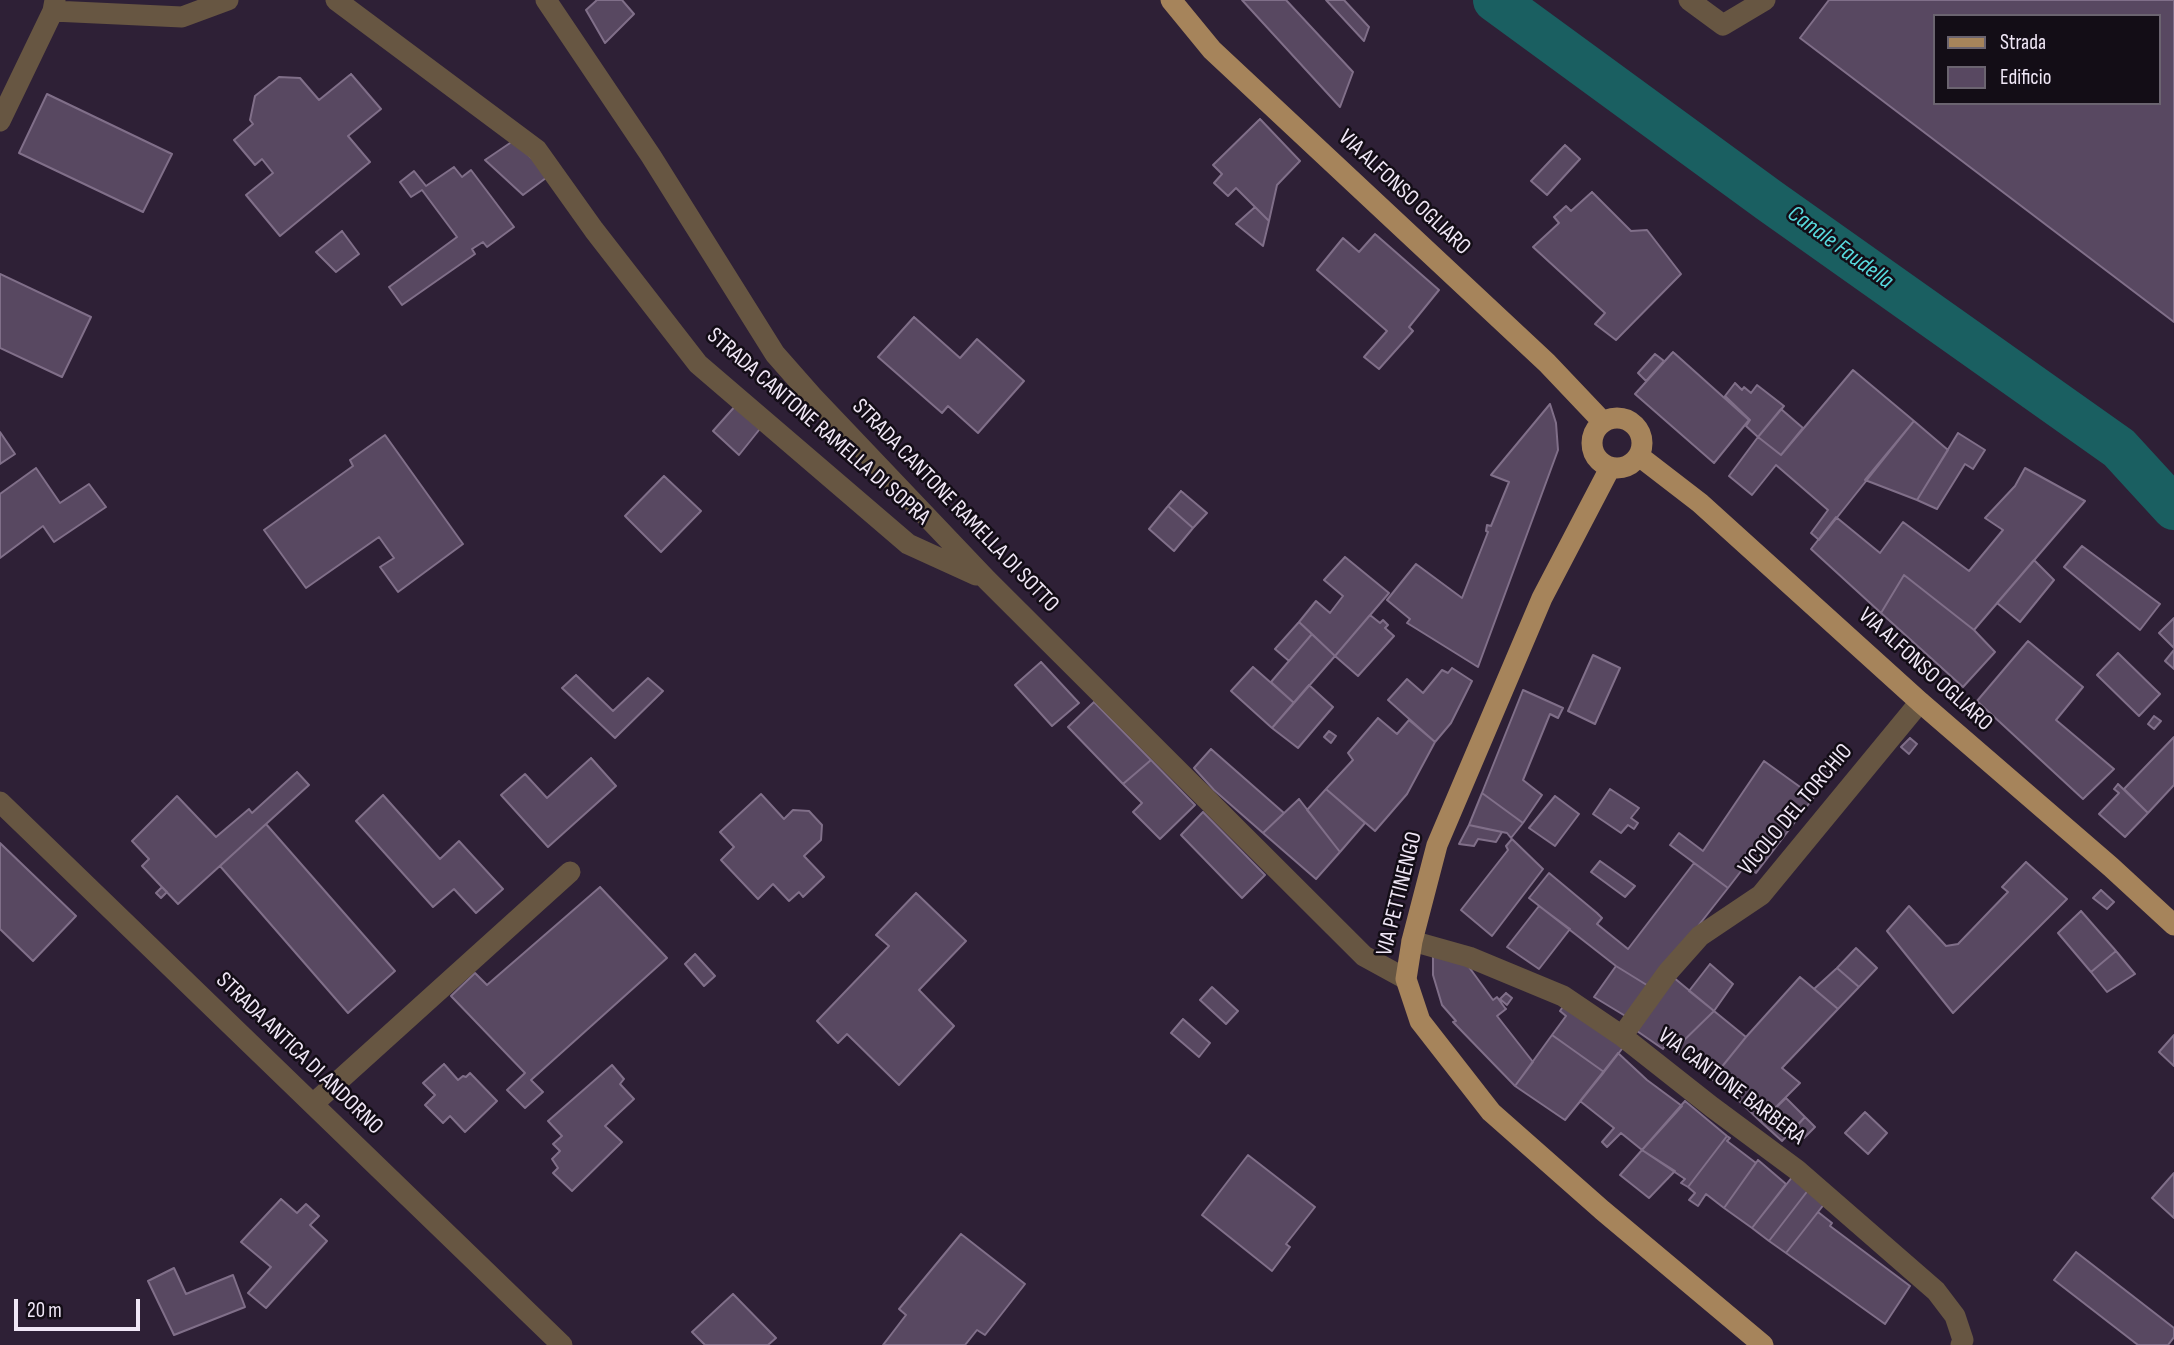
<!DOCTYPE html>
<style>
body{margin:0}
#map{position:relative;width:2174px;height:1345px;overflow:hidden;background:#2e2036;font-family:"Sofia Sans Condensed",sans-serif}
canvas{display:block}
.legend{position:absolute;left:1933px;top:14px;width:228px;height:91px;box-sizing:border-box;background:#130d16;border:2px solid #6b6470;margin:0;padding:9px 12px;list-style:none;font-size:21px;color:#f0e7f6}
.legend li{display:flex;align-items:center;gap:14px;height:35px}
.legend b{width:35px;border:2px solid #6b6470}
.scale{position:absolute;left:14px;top:1299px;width:126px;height:32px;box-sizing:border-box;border:4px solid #f0e7f6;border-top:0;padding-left:9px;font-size:21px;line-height:24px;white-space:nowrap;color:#f0e7f6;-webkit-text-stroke:5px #130d16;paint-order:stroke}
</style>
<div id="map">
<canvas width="2174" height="1345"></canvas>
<ul class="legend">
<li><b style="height:9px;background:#a6845b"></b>Strada</li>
<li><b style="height:19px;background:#584861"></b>Edificio</li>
</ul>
<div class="scale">20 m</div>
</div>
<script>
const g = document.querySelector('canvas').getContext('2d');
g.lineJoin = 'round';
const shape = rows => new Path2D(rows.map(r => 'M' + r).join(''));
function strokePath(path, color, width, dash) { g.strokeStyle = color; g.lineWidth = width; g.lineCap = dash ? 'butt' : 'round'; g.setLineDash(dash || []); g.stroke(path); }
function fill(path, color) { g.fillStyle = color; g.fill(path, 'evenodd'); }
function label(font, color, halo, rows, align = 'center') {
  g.font = font + ' "Sofia Sans Condensed",sans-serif'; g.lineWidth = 5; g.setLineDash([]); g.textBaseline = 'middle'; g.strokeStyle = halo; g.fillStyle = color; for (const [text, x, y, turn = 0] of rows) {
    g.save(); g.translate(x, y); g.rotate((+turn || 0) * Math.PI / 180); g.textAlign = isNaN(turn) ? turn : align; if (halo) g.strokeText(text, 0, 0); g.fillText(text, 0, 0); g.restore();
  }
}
const canal = shape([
 [1495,0,1770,201,2119,448,2174,508]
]);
const building = shape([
 [597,0,622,0,634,14,605,43,586,10,597,0],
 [1242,0,1286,0,1353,72,1340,107,1242,0],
 [1326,0,1344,0,1369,27,1364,41,1326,0],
 [1829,0,2174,0,2174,322,1800,38,1829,0],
 [1934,16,2158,16,2158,103,1934,103,1934,16],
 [351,74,381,109,348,136,370,162,280,236,246,195,273,173,262,159,255,165,234,140,253,124,250,120,255,96,279,77,300,78,319,100,351,74],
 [47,94,172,154,143,212,19,153,47,94],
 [1260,119,1300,161,1277,185,1269,221,1236,188,1228,196,1214,183,1222,174,1213,165,1260,119],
 [513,141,550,175,523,195,485,160,513,141],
 [1565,145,1580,159,1547,195,1531,181,1565,145],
 [454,167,462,177,471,170,514,227,487,247,483,242,472,249,475,254,402,305,389,287,457,237,422,190,411,197,400,182,414,171,426,186,454,167],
 [1592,192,1631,231,1647,230,1681,274,1616,340,1595,324,1605,313,1533,247,1559,223,1554,217,1566,206,1571,211,1592,192],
 [1255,207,1269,221,1263,246,1236,224,1255,207],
 [342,231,359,254,336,272,316,252,342,231],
 [1375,234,1439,290,1409,327,1413,331,1379,369,1364,357,1387,331,1317,270,1343,238,1359,252,1375,234],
 [0,274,91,317,62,377,0,348,0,274],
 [914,317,960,358,977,339,1024,381,978,433,948,406,942,413,878,357,914,317],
 [1673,352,1749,420,1714,463,1635,394,1673,352],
 [1655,354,1664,361,1646,381,1638,373,1655,354],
 [1853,370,1914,421,1819,540,1811,533,1828,510,1776,465,1752,495,1729,476,1758,437,1781,455,1853,370],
 [1735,383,1742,390,1744,387,1751,393,1757,385,1784,406,1758,437,1746,426,1750,420,1725,396,1735,383],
 [737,404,763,425,739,455,713,431,737,404],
 [1550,404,1556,423,1558,450,1478,667,1412,626,1407,623,1410,619,1387,600,1416,564,1462,598,1488,532,1486,531,1487,525,1491,526,1509,482,1491,475,1550,404],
 [1781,409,1803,428,1781,455,1758,437,1781,409],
 [1914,421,1948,450,1917,500,1865,480,1914,421],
 [0,432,15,454,0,464,0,432],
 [1958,433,1985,450,1973,469,1965,464,1937,509,1917,500,1958,433],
 [385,435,463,544,398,592,380,567,394,558,379,537,306,588,264,530,353,466,350,460,385,435],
 [36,468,60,503,89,484,106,507,54,542,43,526,0,558,0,494,36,468],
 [2025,468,2085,501,1974,630,1904,575,1881,613,1811,549,1836,517,1880,553,1903,522,1969,571,2003,530,1985,518,2015,486,2025,468],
 [664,476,701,511,661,552,625,516,664,476],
 [1181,491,1207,513,1193,528,1168,506,1181,491],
 [1168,506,1193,528,1174,551,1149,529,1168,506],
 [2082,546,2160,604,2140,630,2064,567,2082,546],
 [1345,557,1389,593,1335,656,1299,622,1316,601,1330,613,1343,596,1324,580,1345,557],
 [2034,560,2054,580,2020,622,1997,603,2034,560],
 [1904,575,1974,630,1995,652,1963,687,1881,613,1904,575],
 [1370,615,1380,623,1383,620,1388,625,1385,628,1394,636,1358,676,1335,656,1370,615],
 [2174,618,2174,648,2159,633,2174,618],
 [1299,622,1312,634,1289,661,1275,649,1299,622],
 [1312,634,1335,656,1294,703,1271,682,1312,634],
 [2028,641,2083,687,2056,720,2114,769,2083,799,1977,701,2028,641],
 [2174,650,2174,669,2165,661,2174,650],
 [2118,653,2160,694,2139,716,2097,675,2118,653],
 [1593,655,1620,668,1595,724,1568,711,1593,655],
 [1041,662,1079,703,1052,726,1015,685,1041,662],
 [1253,667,1294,703,1272,728,1231,691,1253,667],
 [1452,668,1472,681,1451,723,1435,742,1388,700,1407,679,1423,693,1442,670,1448,673,1452,668],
 [576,675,613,711,648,678,663,691,615,738,562,688,576,675],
 [1309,685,1333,707,1298,748,1272,728,1309,685],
 [1523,690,1563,708,1558,718,1550,714,1523,780,1542,795,1523,823,1482,793,1523,690],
 [1094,702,1151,760,1123,784,1068,727,1094,702],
 [2154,716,2161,721,2154,729,2148,724,2154,716],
 [1378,718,1397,734,1409,720,1435,742,1407,794,1375,831,1326,789,1353,760,1348,753,1378,718],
 [1329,731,1336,736,1331,743,1324,737,1329,731],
 [2174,737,2174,785,2148,813,2124,789,2174,737],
 [1910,738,1917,744,1909,754,1901,747,1910,738],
 [1211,749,1284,813,1263,833,1214,790,1194,768,1211,749],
 [1832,756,1842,764,1830,777,1822,770,1832,756],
 [591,758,616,786,548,847,501,795,525,774,547,798,591,758],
 [1151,760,1195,805,1160,839,1133,812,1142,803,1123,784,1151,760],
 [1764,761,1814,797,1756,873,1745,866,1728,888,1670,845,1679,833,1703,851,1764,761],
 [297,772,309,785,178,904,142,866,149,859,132,841,177,796,216,837,249,809,252,813,297,772],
 [2118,784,2148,813,2125,837,2099,814,2119,793,2114,789,2118,784],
 [1326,789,1365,823,1340,852,1307,810,1326,789],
 [1610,789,1639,808,1631,818,1638,823,1634,829,1628,825,1621,833,1593,814,1610,789],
 [1482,793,1523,823,1511,838,1507,833,1469,825,1482,793],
 [761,794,784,819,793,810,809,811,822,825,821,840,804,856,824,877,803,897,799,892,789,901,773,884,758,899,721,860,734,847,720,832,761,794],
 [383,795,440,859,459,841,503,889,476,913,454,889,433,907,356,821,383,795],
 [1555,796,1579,814,1555,846,1529,828,1555,796],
 [1299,799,1340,852,1316,879,1263,833,1299,799],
 [1203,812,1265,875,1242,898,1181,835,1203,812],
 [266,824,395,971,348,1013,220,866,266,824],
 [1469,825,1487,829,1502,832,1496,842,1478,839,1474,846,1459,844,1469,825],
 [1512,839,1543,869,1492,936,1461,910,1508,850,1506,846,1512,839],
 [0,843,76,916,33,961,0,929,0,843],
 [1600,861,1635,886,1625,897,1591,872,1600,861],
 [2026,862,2067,899,1953,1013,1887,931,1909,906,1946,946,1958,944,2008,892,2002,887,2026,862],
 [1694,863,1728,888,1650,987,1616,966,1529,898,1549,873,1597,913,1602,918,1597,924,1628,949,1694,863],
 [162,887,167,892,161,898,156,893,162,887],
 [600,887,667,958,531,1080,543,1092,525,1108,507,1090,525,1073,451,996,475,973,487,985,600,887],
 [2101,890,2114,902,2107,909,2093,898,2101,890],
 [916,893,966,941,919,990,954,1026,899,1085,847,1034,838,1043,817,1021,889,946,876,935,916,893],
 [1539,906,1570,929,1539,969,1507,947,1539,906],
 [2081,911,2116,951,2091,972,2058,933,2081,911],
 [1856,948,1877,968,1859,987,1837,968,1856,948],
 [2116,951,2135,974,2107,992,2091,972,2116,951],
 [695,954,715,976,704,986,685,964,695,954],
 [1433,956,1466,963,1493,1000,1497,997,1505,1008,1506,1009,1497,1016,1533,1062,1515,1086,1453,1022,1456,1021,1442,1005,1433,975,1433,956],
 [1710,964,1733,984,1714,1011,1689,991,1710,964],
 [1616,966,1650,987,1627,1017,1594,997,1616,966],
 [1837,968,1859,987,1838,1009,1814,989,1837,968],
 [1673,977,1714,1011,1674,1050,1666,1044,1663,1049,1637,1031,1673,977],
 [1800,977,1838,1009,1782,1068,1800,1083,1761,1122,1737,1099,1712,1079,1746,1037,1800,977],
 [1212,987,1238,1011,1226,1024,1200,1000,1212,987],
 [1506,993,1512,998,1507,1005,1500,999,1506,993],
 [1564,1005,1625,1045,1604,1072,1552,1035,1566,1016,1560,1011,1564,1005],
 [1714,1011,1746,1037,1712,1079,1674,1050,1714,1011],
 [1183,1019,1210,1043,1199,1057,1171,1033,1183,1019],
 [1552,1035,1604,1072,1565,1120,1515,1086,1552,1035],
 [2174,1035,2174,1066,2159,1052,2174,1035],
 [1618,1053,1647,1080,1682,1106,1642,1150,1621,1133,1607,1147,1602,1142,1614,1128,1580,1101,1618,1053],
 [444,1064,458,1080,463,1076,466,1077,470,1073,497,1101,465,1132,450,1116,443,1123,425,1105,435,1095,423,1083,444,1064],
 [612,1065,624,1079,620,1084,634,1099,605,1126,622,1142,572,1191,553,1173,558,1168,552,1159,560,1151,553,1144,562,1136,548,1121,612,1065],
 [1786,1098,1805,1117,1782,1141,1761,1122,1786,1098],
 [1685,1101,1727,1136,1688,1187,1681,1183,1685,1179,1642,1150,1685,1101],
 [1865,1112,1887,1133,1868,1154,1845,1133,1865,1112],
 [1805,1117,1815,1127,1804,1138,1794,1129,1805,1117],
 [1727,1136,1730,1138,1727,1141,1756,1163,1724,1208,1706,1194,1698,1206,1689,1200,1695,1193,1688,1187,1727,1136],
 [1642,1150,1675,1171,1649,1198,1620,1175,1642,1150],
 [1248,1155,1315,1207,1286,1244,1290,1247,1272,1271,1202,1215,1248,1155],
 [1758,1160,1786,1184,1752,1228,1724,1208,1758,1160],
 [2174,1173,2174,1218,2152,1198,2174,1173],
 [1793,1176,1809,1189,1769,1241,1752,1228,1793,1176],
 [1809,1189,1825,1203,1786,1253,1769,1241,1809,1189],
 [281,1199,297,1213,306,1204,319,1216,310,1225,327,1241,266,1308,248,1293,271,1267,241,1242,281,1199],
 [1818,1212,1832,1223,1830,1226,1910,1286,1885,1324,1786,1253,1818,1212],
 [961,1234,1025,1284,985,1335,977,1330,965,1345,883,1345,906,1315,899,1309,961,1234],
 [2076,1252,2174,1328,2174,1337,2168,1345,2138,1345,2054,1280,2076,1252],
 [174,1268,186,1294,233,1275,245,1307,174,1335,148,1281,174,1268],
 [733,1294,776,1338,768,1345,705,1345,692,1332,733,1294]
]);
const minor = shape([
 [336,0,537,150,594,230,698,364,908,544,976,575],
 [546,0,651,156,775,354,812,396,987,580,1364,956,1406,979],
 [1689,0,1723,25,1765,0],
 [53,11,182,17,228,0],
 [0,121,53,11,55,0],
 [0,802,562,1345],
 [1412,941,1469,957,1563,996,1622,1036,1712,1107,1797,1170,1936,1291,1955,1316,1963,1340,1961,1345],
 [1622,1036,1668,972,1700,936,1761,895,1920,702],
 [313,1104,570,872]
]);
const major = shape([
 [1171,0,1212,50,1547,363,1603,422],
 '1592 443a25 25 0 1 1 50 0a25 25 0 1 1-50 0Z',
 [1639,456,1700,503,1920,702,2111,867,2174,925],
 [1610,468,1542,598,1437,845,1412,941,1406,979,1420,1021,1491,1112,1602,1210,1763,1345]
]);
const streetNames = [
 ["VIA ALFONSO OGLIARO",1404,193,43],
 ["STRADA CANTONE RAMELLA DI SOPRA",818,427,41],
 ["STRADA CANTONE RAMELLA DI SOTTO",955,506,46],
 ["VIA ALFONSO OGLIARO",1925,670,42],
 ["VICOLO DEL TORCHIO",1796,810,-50],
 ["VIA PETTINENGO",1400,894,-76],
 ["STRADA ANTICA DI ANDORNO",299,1054,44],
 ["VIA CANTONE BARBERA",1731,1087,37]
];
const waterNames = [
 ["Canale Faudella",1840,248,36]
];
strokePath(canal, '#1a5f61', 44);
fill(building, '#584861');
strokePath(building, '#806f89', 2);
strokePath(minor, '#675642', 21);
strokePath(major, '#a6845b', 21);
label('23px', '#f0e7f6', '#130d16', streetNames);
label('italic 24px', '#57d9dd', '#130d16', waterNames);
</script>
